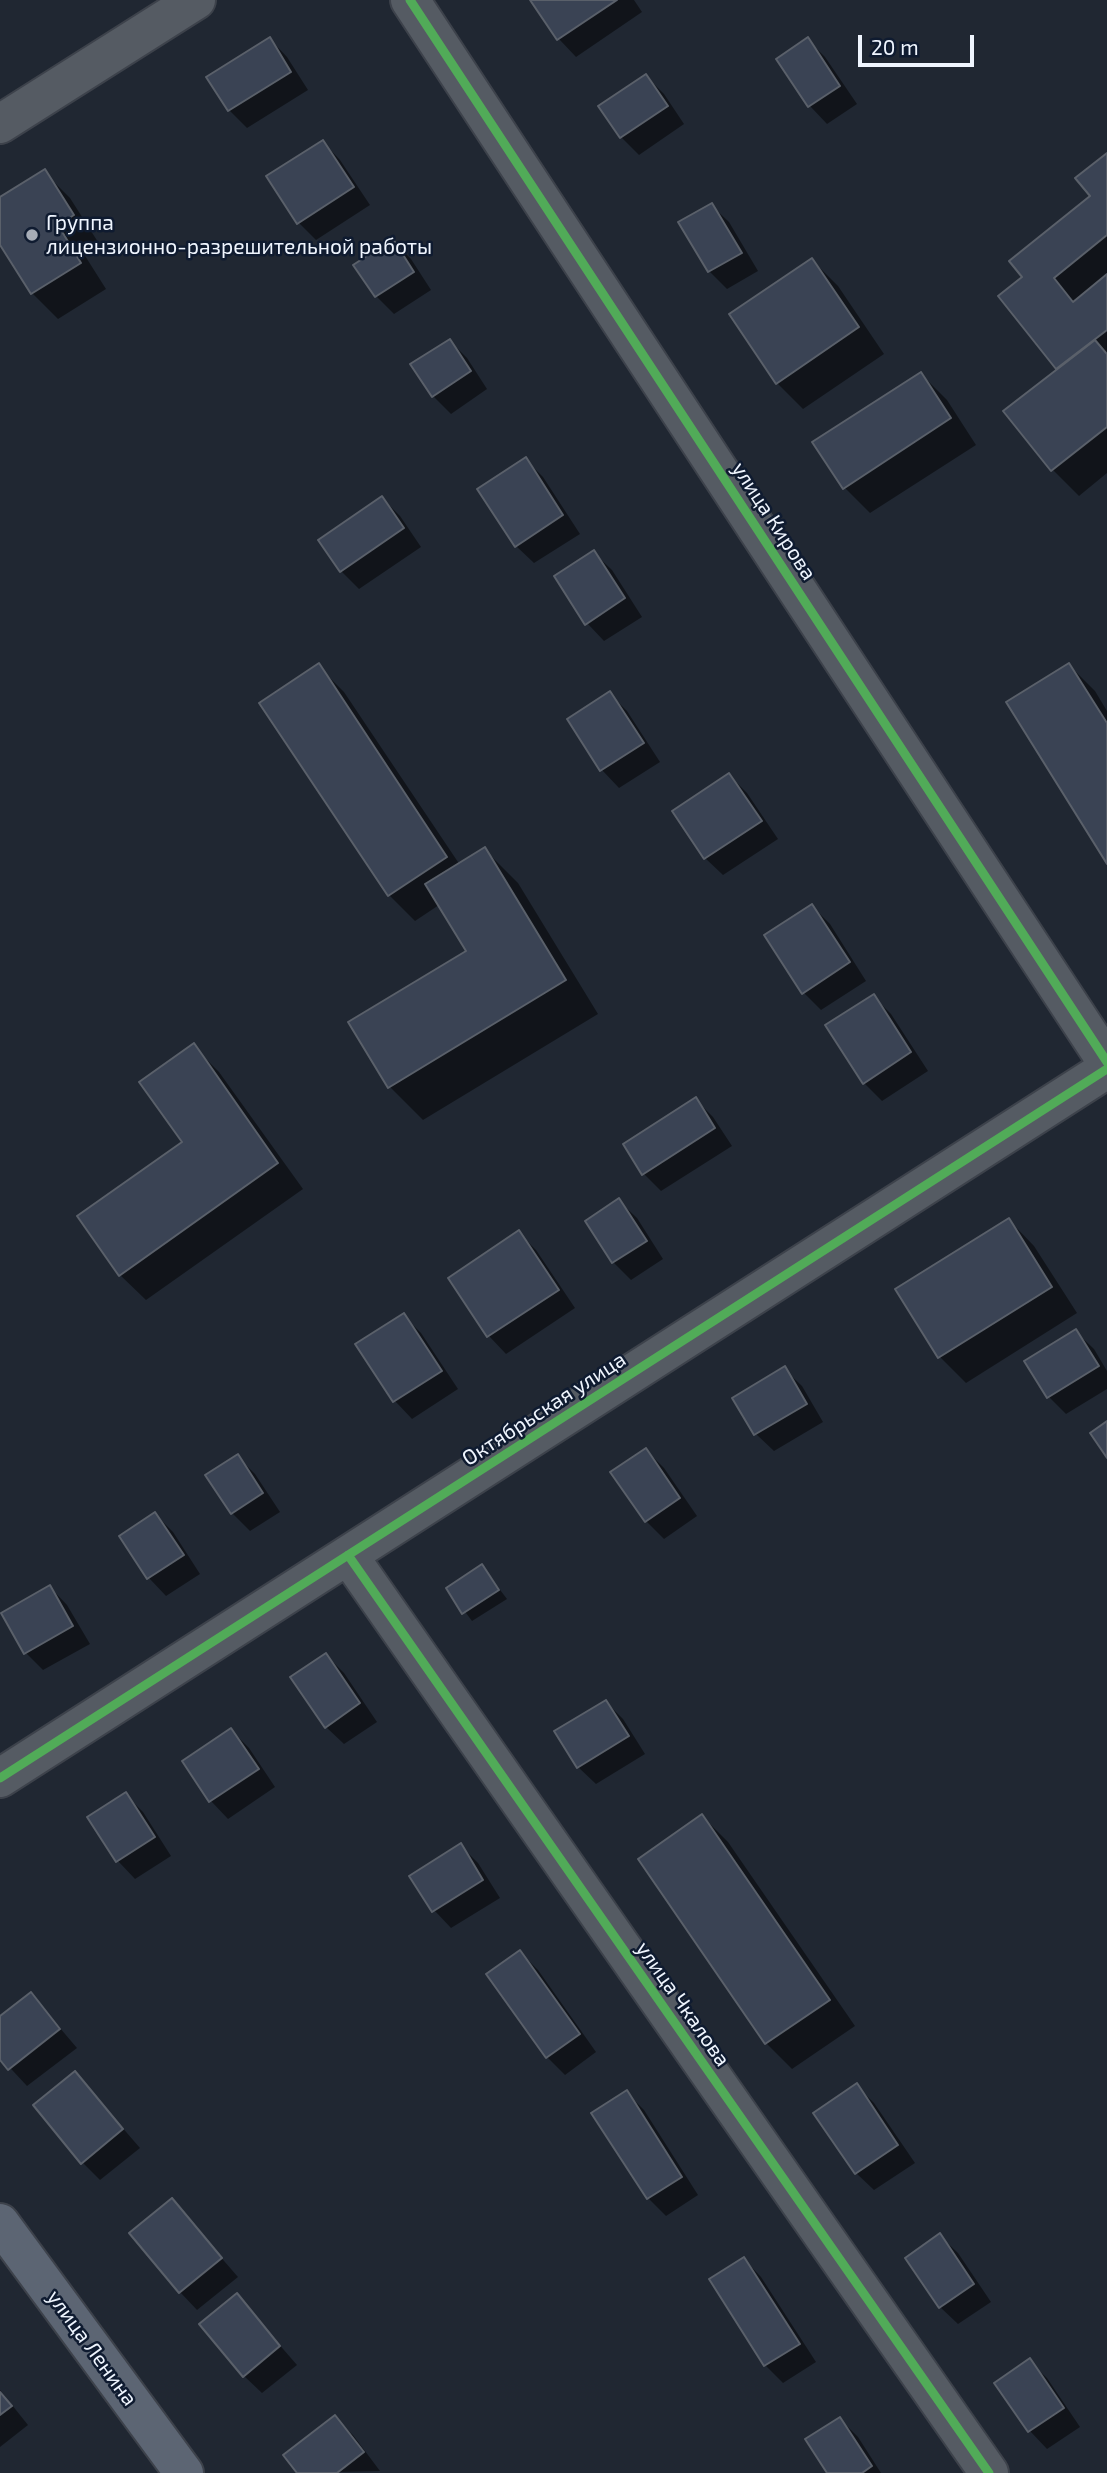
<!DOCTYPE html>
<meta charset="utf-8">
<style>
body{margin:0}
#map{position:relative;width:1107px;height:2473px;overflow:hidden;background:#202732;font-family:"Exo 2",sans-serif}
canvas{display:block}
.scale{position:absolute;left:858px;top:35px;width:116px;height:32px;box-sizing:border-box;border:4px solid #eff5fe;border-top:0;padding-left:9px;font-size:21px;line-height:24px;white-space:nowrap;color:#eff5fe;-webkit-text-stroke:5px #0f1b30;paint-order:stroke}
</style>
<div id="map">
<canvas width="1107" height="2473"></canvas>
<div class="scale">20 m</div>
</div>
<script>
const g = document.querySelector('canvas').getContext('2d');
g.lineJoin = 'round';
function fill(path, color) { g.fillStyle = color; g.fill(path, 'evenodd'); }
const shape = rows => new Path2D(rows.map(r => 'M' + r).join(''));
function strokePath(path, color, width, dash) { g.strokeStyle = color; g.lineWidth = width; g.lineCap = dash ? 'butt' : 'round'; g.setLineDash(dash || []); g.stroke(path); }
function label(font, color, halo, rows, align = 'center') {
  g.font = font + ' "Exo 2",sans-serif'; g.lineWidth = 5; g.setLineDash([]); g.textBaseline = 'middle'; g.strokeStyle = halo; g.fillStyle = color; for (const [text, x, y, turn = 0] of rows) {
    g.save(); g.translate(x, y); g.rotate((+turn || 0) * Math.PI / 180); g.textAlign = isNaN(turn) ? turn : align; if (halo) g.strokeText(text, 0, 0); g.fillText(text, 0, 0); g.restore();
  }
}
const shadow = shape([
 [532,0,634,0,642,12,576,57,559,39],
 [270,39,287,57,308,90,247,128,229,110],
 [808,40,825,57,857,104,827,124,810,106,778,59],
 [646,76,664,94,684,124,639,155,621,137],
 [323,142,340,160,370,205,316,240,299,223],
 [1107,155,1107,473,1079,496,1053,470,1006,412,1059,370,1000,297,1024,278,1092,197],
 [44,172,70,198,98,242,82,251,106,289,58,319,32,293,0,242,0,199],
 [711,205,729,222,758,271,727,289,709,271],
 [393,241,411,259,431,290,394,314,376,296],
 [812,260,838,286,884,354,803,409,777,383],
 [450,341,467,358,487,389,451,414,433,396],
 [921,374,947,400,976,445,870,513,844,487],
 [526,460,543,477,580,534,534,563,516,546],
 [382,498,400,516,421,547,359,589,341,571],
 [594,553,612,570,642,617,604,641,587,623],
 [1069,665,1095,691,1107,711,1107,861],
 [318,666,344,692,460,865,485,850,518,883,598,1014,423,1120,390,1087,468,952,439,905,415,921,389,895,262,704],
 [609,693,627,711,660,762,619,788,602,770,569,720],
 [729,775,747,793,778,839,723,875,705,858],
 [812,906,830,924,866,981,821,1010,803,992],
 [873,996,891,1014,928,1071,882,1101,864,1083],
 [193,1046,219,1072,303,1189,146,1300,120,1275,185,1142],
 [695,1099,713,1117,732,1146,661,1191,644,1174],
 [619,1201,637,1218,663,1259,631,1280,613,1262],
 [1009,1220,1034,1246,1077,1313,966,1383,940,1357],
 [519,1233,536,1250,575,1308,506,1354,489,1336,450,1278],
 [403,1315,421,1333,458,1389,412,1419,395,1401],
 [1076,1332,1094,1349,1107,1371,1107,1389,1066,1414,1049,1397],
 [784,1369,802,1386,823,1422,774,1451,756,1434],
 [646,1450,664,1468,697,1516,664,1539,646,1521],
 [237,1456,255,1474,280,1512,250,1531,232,1513],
 [155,1514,173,1532,200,1574,166,1596,149,1578],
 [482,1566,507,1599,472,1621,448,1589],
 [50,1587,67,1605,90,1644,43,1670,26,1653],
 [326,1655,344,1673,377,1722,344,1744,326,1727],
 [606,1702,623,1719,645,1754,596,1784,578,1767],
 [231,1730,249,1748,275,1787,228,1819,211,1801,184,1761],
 [125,1794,143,1812,171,1856,135,1879,118,1861,89,1818],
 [702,1816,728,1842,855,2026,792,2069,766,2043,640,1859],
 [460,1845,478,1863,500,1898,451,1928,434,1910],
 [520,1952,538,1970,596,2052,565,2075,547,2057,488,1974],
 [31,1994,77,2048,27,2086,0,2057,0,2019],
 [75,2073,140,2148,100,2180,83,2163],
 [857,2086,874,2103,915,2163,874,2190,856,2173],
 [627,2093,644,2110,698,2195,666,2216,648,2198,594,2114],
 [172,2201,238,2277,197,2310,180,2292],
 [940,2236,958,2253,991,2302,958,2324,940,2307],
 [744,2259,761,2277,816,2362,783,2383,765,2365],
 [237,2296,297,2365,262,2393,244,2376],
 [1029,2361,1047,2378,1080,2427,1047,2449,1030,2431,996,2383],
 [0,2390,28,2425,0,2447],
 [335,2418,353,2435,380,2471,299,2473],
 [840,2419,858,2437,881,2473,829,2473]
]);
const building = shape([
 [530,0,617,0,557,40,530,0],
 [270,37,291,72,228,111,206,77,270,37],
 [808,37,840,86,808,107,776,59,808,37],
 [646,74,668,106,620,138,598,106,646,74],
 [323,140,354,187,297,224,266,176,323,140],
 [1107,153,1107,235,1054,278,1073,302,1107,274,1107,330,1056,369,998,296,1022,277,1009,261,1090,196,1075,178,1107,153],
 [45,169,74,215,58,225,81,263,31,294,0,245,0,197,45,169],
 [712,203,742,253,708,272,678,222,712,203],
 [393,239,414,272,375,297,353,265,393,239],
 [812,258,859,327,776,384,729,314,812,258],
 [450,339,471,371,432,397,410,364,450,339],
 [1095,340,1107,354,1107,427,1051,471,1003,411,1095,340],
 [921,372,951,418,843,489,812,442,921,372],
 [526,457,563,515,515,547,477,489,526,457],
 [382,496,404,528,340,572,318,540,382,496],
 [594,550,625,598,585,625,554,576,594,550],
 [319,663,447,857,388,896,259,703,319,663],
 [1069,663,1107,723,1107,864,1006,702,1069,663],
 [610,691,644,743,600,771,567,719,610,691],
 [729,773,762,821,704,859,672,811,729,773],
 [485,847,566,980,388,1088,348,1022,466,951,425,884,485,847],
 [812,904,850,962,802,994,764,935,812,904],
 [874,994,911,1052,863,1084,825,1025,874,994],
 [194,1043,278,1163,119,1276,77,1216,182,1142,139,1082,194,1043],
 [696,1097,715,1128,642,1175,623,1144,696,1097],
 [619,1198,647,1241,612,1263,585,1221,619,1198],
 [1009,1218,1052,1287,938,1358,895,1289,1009,1218],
 [519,1230,559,1290,487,1337,448,1278,519,1230],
 [404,1313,442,1371,393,1402,355,1344,404,1313],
 [1076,1329,1099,1366,1047,1398,1024,1361,1076,1329],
 [785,1366,807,1404,754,1435,732,1398,785,1366],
 [1107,1421,1107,1458,1090,1433,1107,1421],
 [646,1448,680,1498,645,1522,610,1472,646,1448],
 [238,1454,263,1493,231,1514,205,1475,238,1454],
 [155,1512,184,1555,147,1579,119,1536,155,1512],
 [482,1564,499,1590,462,1614,446,1588,482,1564],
 [50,1585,73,1626,24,1654,1,1613,50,1585],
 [326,1653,360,1703,325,1728,290,1677,326,1653],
 [606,1700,629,1736,577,1768,554,1731,606,1700],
 [231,1728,259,1769,209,1802,182,1761,231,1728],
 [126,1792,155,1837,116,1862,87,1817,126,1792],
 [702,1814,830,2000,765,2044,638,1859,702,1814],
 [461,1843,483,1880,432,1912,409,1876,461,1843],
 [520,1950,580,2034,546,2058,486,1974,520,1950],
 [31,1992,60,2029,8,2070,0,2060,0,2016,31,1992],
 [75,2071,123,2129,81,2164,33,2105,75,2071],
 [857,2083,898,2145,855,2174,813,2113,857,2083],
 [627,2090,682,2177,647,2199,591,2113,627,2090],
 [172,2198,222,2258,179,2293,129,2233,172,2198],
 [940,2233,974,2284,939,2308,905,2258,940,2233],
 [744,2257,800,2344,764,2366,709,2279,744,2257],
 [237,2293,280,2346,243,2377,199,2324,237,2293],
 [1030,2358,1064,2408,1028,2432,994,2383,1030,2358],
 [0,2392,12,2406,0,2415,0,2392],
 [335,2415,364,2452,337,2473,297,2473,283,2455,335,2415],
 [840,2417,872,2466,862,2473,827,2473,805,2439,840,2417]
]);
const minor = shape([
 [410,0,1107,1062],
 [0,124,196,0],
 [348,1555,989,2473],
 [0,1778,1107,1069]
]);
const major = shape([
 [0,2223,184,2473]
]);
const cycleway = shape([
 [410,0,1107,1062],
 [348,1555,989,2473],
 [0,1778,1107,1069]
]);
const markers = [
 [32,235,7,"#a7adb7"]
];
const poiNames = [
 ["Группа",46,223],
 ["лицензионно-разрешительной работы",46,247]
];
const streetNames = [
 ["улица Кирова",774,521,57],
 ["Октябрьская улица",544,1409,-33],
 ["улица Чкалова",683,2004,55],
 ["улица Ленина",92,2348,54]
];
fill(shadow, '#0007');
fill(building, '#3a4354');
strokePath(building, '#5a606a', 2);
strokePath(minor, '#3d424b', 42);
strokePath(major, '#3d424b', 42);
strokePath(minor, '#555b63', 38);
strokePath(major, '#5c6573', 38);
strokePath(cycleway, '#51ab58', 9);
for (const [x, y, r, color] of markers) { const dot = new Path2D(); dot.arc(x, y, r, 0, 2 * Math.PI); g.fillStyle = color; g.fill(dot); strokePath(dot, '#0f1b30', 2.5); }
label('21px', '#eff5fe', '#0f1b30', poiNames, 'left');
label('21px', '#eff5fe', '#0f1b30', streetNames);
</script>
